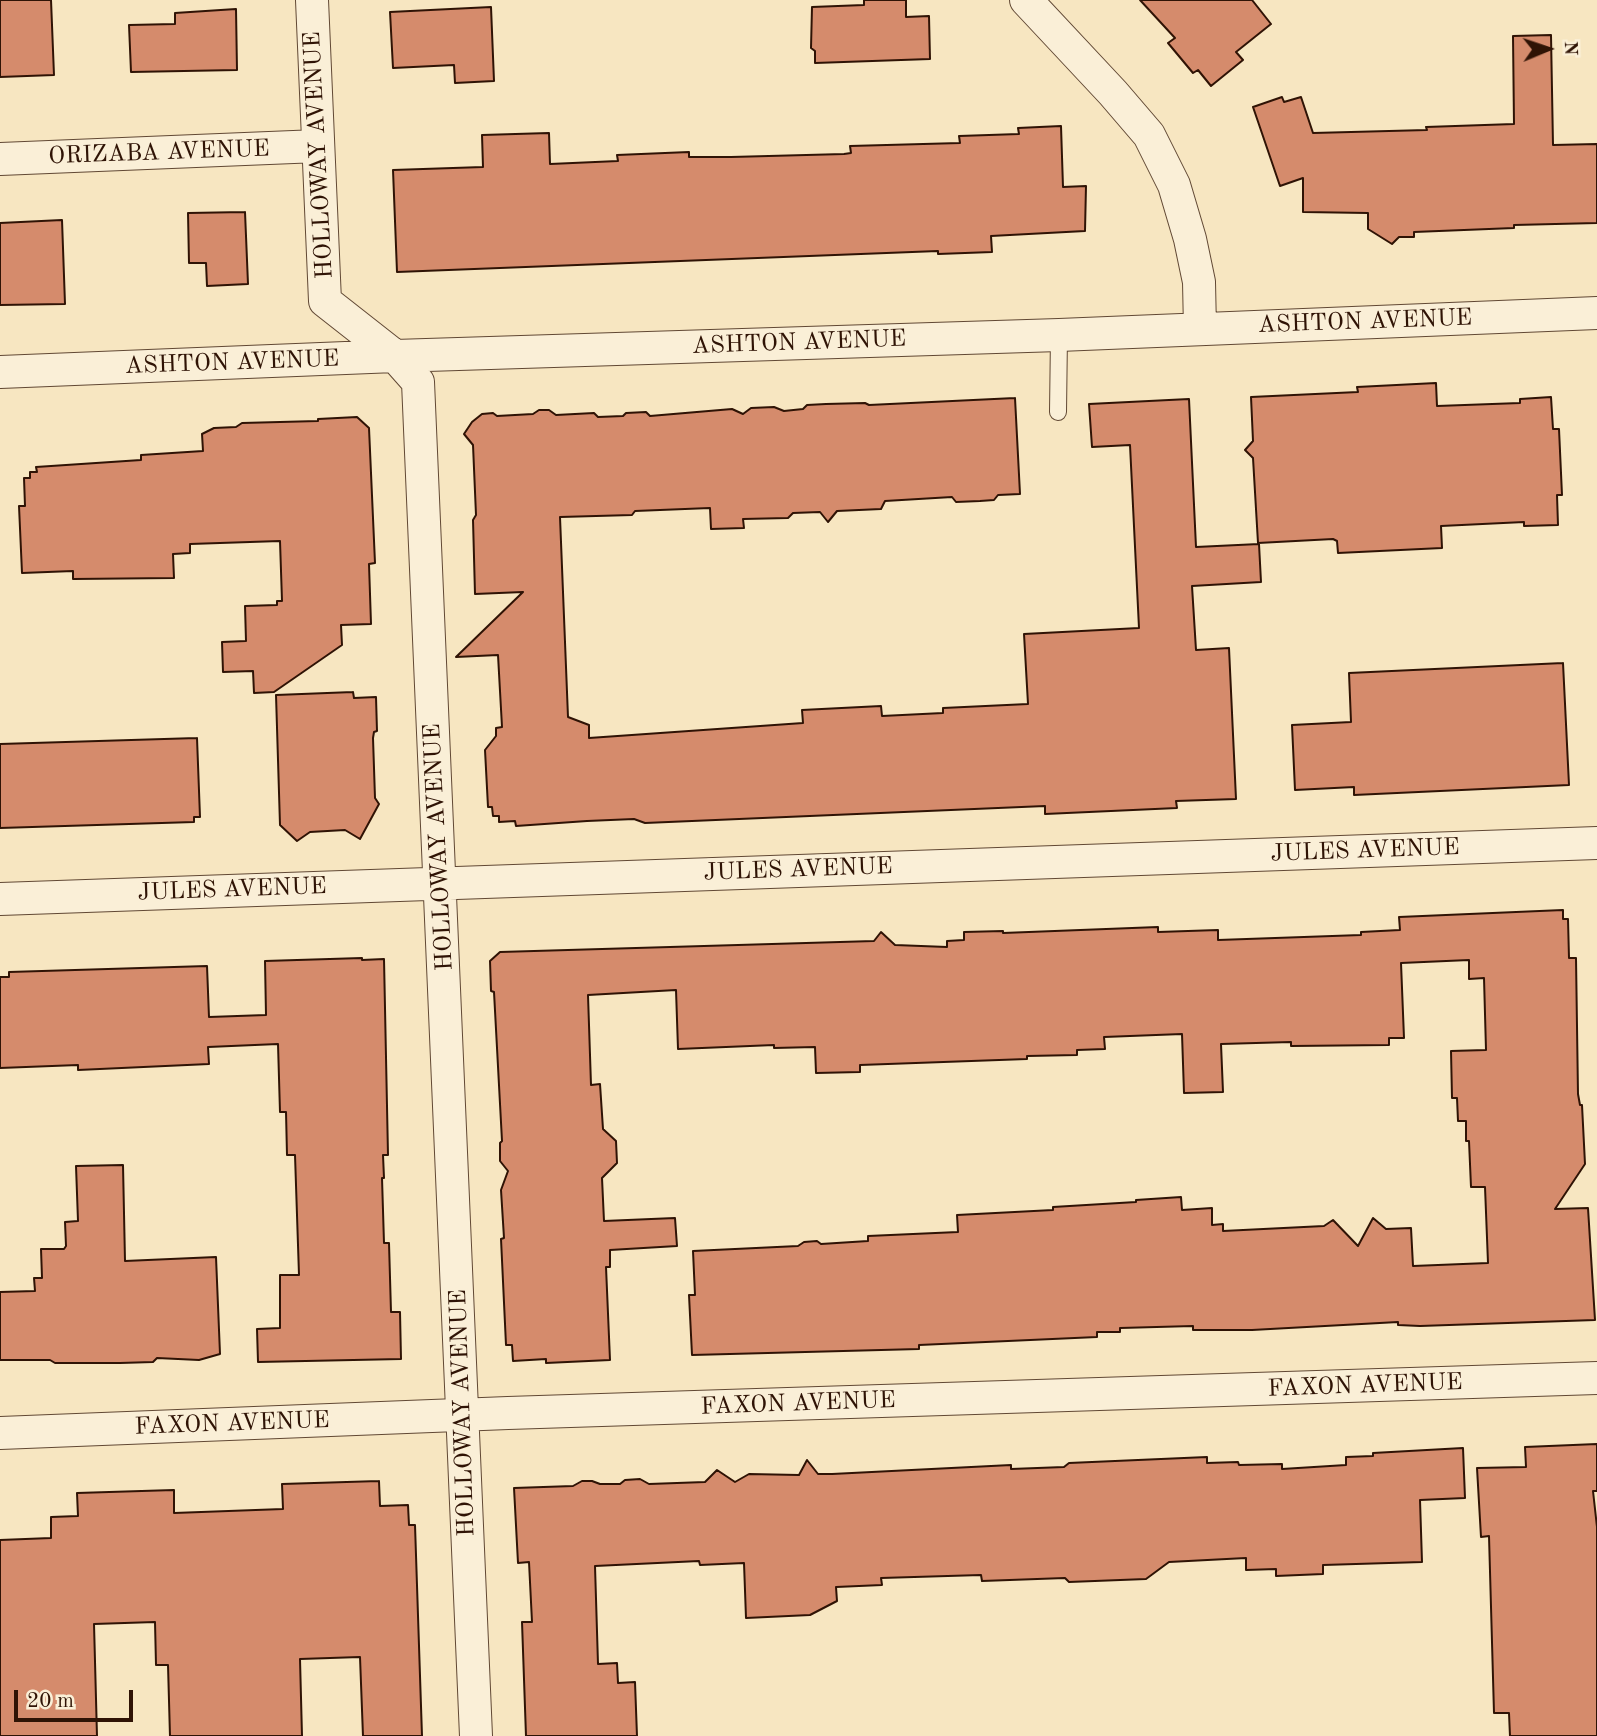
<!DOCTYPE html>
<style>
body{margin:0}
#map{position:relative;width:1597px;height:1736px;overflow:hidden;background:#f7e6c1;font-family:"Old Standard TT",serif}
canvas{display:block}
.north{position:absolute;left:1513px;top:14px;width:70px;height:70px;-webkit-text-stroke:5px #faefd7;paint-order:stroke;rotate:88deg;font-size:19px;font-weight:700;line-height:28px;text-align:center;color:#2f1305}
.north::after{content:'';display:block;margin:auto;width:24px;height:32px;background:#2f1305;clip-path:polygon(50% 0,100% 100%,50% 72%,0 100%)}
.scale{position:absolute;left:14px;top:1690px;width:119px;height:32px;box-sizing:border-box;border:4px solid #2f1305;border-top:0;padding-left:9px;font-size:21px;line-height:24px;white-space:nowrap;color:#2f1305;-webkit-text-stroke:5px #faefd7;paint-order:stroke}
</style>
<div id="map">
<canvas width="1597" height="1736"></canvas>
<div class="north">N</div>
<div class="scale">20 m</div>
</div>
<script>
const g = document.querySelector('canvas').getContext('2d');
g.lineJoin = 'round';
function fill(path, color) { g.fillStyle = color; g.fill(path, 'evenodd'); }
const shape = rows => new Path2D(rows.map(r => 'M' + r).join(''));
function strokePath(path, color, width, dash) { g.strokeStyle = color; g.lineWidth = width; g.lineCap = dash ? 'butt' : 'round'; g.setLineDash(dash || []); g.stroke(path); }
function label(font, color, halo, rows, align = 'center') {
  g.font = font + ' "Old Standard TT",serif'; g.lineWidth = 7; g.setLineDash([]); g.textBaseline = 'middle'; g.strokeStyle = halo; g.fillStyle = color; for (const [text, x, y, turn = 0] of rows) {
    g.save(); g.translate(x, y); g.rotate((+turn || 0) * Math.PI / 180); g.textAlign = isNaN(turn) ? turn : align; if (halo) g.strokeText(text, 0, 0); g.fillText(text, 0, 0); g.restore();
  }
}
const building = shape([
 [0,0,51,0,54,75,0,77,0,0],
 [864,0,906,0,906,17,929,16,930,59,815,63,815,51,811,48,812,7,864,5,864,0],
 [1140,0,1252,0,1271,24,1236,52,1243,60,1211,86,1198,70,1193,73,1168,43,1175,38,1140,0],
 [491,7,494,81,455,83,454,65,393,68,390,12,491,7],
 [236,9,237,70,131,72,129,25,175,24,175,13,236,9],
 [1551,35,1553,145,1597,144,1597,223,1514,225,1514,228,1414,232,1414,237,1399,237,1392,244,1368,229,1368,213,1303,212,1303,178,1280,186,1253,107,1282,97,1284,102,1301,97,1313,133,1427,130,1426,127,1514,124,1513,36,1551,35],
 [1061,126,1063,187,1086,186,1085,231,991,236,992,252,938,254,938,251,397,272,393,170,483,167,482,135,549,133,550,164,618,161,617,155,689,152,689,157,731,157,844,154,851,153,850,146,960,143,959,136,1019,134,1018,128,1061,126],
 [245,212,248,284,207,286,206,263,189,263,188,213,245,212],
 [62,220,65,304,0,305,0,223,62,220],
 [1436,383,1437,406,1520,403,1520,399,1551,397,1553,429,1559,429,1562,495,1557,495,1558,525,1524,526,1524,522,1441,526,1442,548,1338,553,1337,541,1333,539,1258,543,1253,458,1245,450,1253,441,1251,397,1358,392,1357,387,1436,383],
 [1015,398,1020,494,998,495,994,500,980,501,956,502,952,497,885,501,881,509,837,511,828,522,820,512,793,513,788,518,743,519,744,528,711,529,710,508,635,511,632,515,560,517,568,717,589,725,589,738,803,723,802,710,881,706,882,716,943,713,943,708,1028,704,1024,634,1139,628,1130,445,1092,447,1089,404,1189,399,1196,547,1259,544,1261,582,1192,586,1196,650,1229,648,1236,799,1176,801,1177,808,1045,814,1045,806,645,823,634,819,587,821,516,826,515,821,499,822,499,816,493,816,492,807,488,807,485,750,496,736,496,728,502,727,498,655,456,657,523,592,475,594,473,520,476,515,473,445,464,434,472,422,482,414,493,413,497,416,533,414,539,410,549,410,556,415,594,413,598,417,623,416,626,413,646,412,650,416,732,409,743,414,751,408,774,407,784,411,803,409,807,405,826,404,865,403,869,405,1015,398],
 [357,417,369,428,375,563,369,564,371,624,341,625,342,645,274,692,254,693,253,671,223,672,222,642,246,641,245,606,277,605,277,601,282,601,280,541,190,544,190,553,173,554,174,578,73,579,73,571,22,573,19,506,25,506,24,478,30,478,30,472,37,472,36,467,141,460,141,455,203,451,202,434,214,428,236,427,242,423,318,421,318,419,357,417],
 [1563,663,1569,785,1354,795,1354,787,1295,790,1292,725,1351,722,1349,673,1563,663],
 [353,692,354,698,376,697,377,731,374,732,373,738,375,798,379,804,360,839,345,830,310,832,297,841,280,825,276,695,353,692],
 [197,738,200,817,194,817,194,822,0,828,0,744,197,738],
 [1563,910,1563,919,1568,919,1569,958,1576,958,1578,1094,1580,1105,1582,1105,1585,1164,1555,1209,1588,1208,1595,1320,1420,1326,1398,1325,1398,1322,1252,1330,1193,1330,1193,1326,1120,1328,1120,1332,1097,1332,1097,1337,919,1345,919,1349,692,1355,689,1295,695,1295,693,1251,798,1246,804,1242,817,1241,821,1244,868,1241,868,1236,958,1232,957,1215,1053,1210,1053,1207,1136,1202,1136,1200,1181,1197,1182,1210,1212,1208,1212,1225,1223,1224,1223,1231,1324,1226,1333,1220,1358,1246,1373,1218,1386,1229,1411,1228,1413,1266,1488,1263,1485,1187,1471,1187,1469,1141,1466,1141,1466,1121,1458,1121,1457,1098,1452,1098,1451,1051,1486,1050,1484,978,1469,979,1469,960,1401,963,1404,1038,1389,1038,1389,1045,1291,1046,1291,1042,1221,1044,1223,1092,1184,1093,1182,1034,1104,1037,1105,1049,1077,1050,1077,1055,1027,1056,1027,1059,860,1065,860,1072,816,1073,815,1047,774,1048,774,1045,678,1049,676,990,588,995,591,1085,600,1084,603,1129,616,1141,617,1163,602,1178,604,1221,675,1218,677,1246,610,1250,610,1267,606,1267,610,1360,546,1363,546,1359,513,1361,512,1345,506,1345,501,1239,504,1238,501,1190,508,1171,500,1161,500,1143,502,1141,494,992,491,991,490,961,500,952,874,941,881,932,895,945,947,947,947,941,964,940,964,932,1003,931,1003,933,1158,927,1158,932,1218,930,1218,940,1361,935,1361,932,1400,930,1399,917,1563,910],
 [362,958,362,960,384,959,388,1155,383,1155,384,1178,382,1178,384,1243,389,1243,391,1312,400,1312,401,1359,258,1362,257,1329,280,1328,280,1275,299,1275,295,1155,287,1155,286,1112,280,1112,278,1044,208,1047,209,1064,78,1070,78,1065,0,1068,0,977,9,977,9,972,207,966,209,1017,266,1015,265,961,362,958],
 [123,1165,125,1261,216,1257,220,1354,199,1360,157,1358,153,1362,120,1363,55,1363,50,1360,0,1360,0,1292,35,1291,34,1278,42,1278,41,1249,64,1249,66,1246,65,1222,78,1221,76,1166,123,1165],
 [1597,1444,1597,1491,1593,1491,1597,1527,1597,1736,1510,1736,1509,1713,1494,1713,1489,1536,1481,1537,1477,1468,1526,1467,1525,1447,1597,1444],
 [1463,1448,1465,1498,1420,1500,1422,1562,1323,1565,1323,1574,1276,1576,1276,1569,1246,1570,1246,1558,1169,1562,1146,1579,1069,1582,1065,1578,982,1581,981,1575,881,1578,882,1585,836,1587,837,1601,810,1615,746,1618,744,1563,700,1565,699,1561,595,1566,598,1664,617,1663,618,1683,635,1682,637,1736,526,1736,522,1622,532,1622,529,1562,518,1563,514,1488,573,1486,582,1481,592,1481,600,1484,620,1484,625,1480,640,1479,649,1484,705,1482,717,1470,735,1482,749,1474,799,1475,807,1460,818,1474,832,1474,1011,1465,1011,1469,1064,1467,1069,1463,1207,1457,1207,1463,1238,1462,1239,1465,1282,1464,1282,1469,1346,1465,1346,1457,1373,1456,1373,1453,1463,1448],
 [379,1481,380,1506,408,1505,409,1525,415,1525,422,1736,363,1736,360,1657,300,1659,302,1736,170,1736,168,1665,156,1665,155,1622,94,1624,97,1736,0,1736,0,1540,51,1538,51,1517,78,1516,77,1493,174,1490,174,1513,283,1509,282,1484,379,1481]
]);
const lane = shape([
 [1058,412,1059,335]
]);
const street = shape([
 [312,0,325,301,395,356,418,382,476,1736],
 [1026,0,1113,93,1149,135,1174,185,1190,239,1199,282,1200,329],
 [0,159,318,146],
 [0,372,395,356,1059,335,1597,313],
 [0,899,1597,843],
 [0,1433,508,1413,1597,1378]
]);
const streetNames = [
 ["ORIZABA AVENUE",159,153,-2],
 ["HOLLOWAY AVENUE",319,155,-93],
 ["ASHTON AVENUE",1365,322,-2],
 ["ASHTON AVENUE",799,343,-2],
 ["ASHTON AVENUE",232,363,-2],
 ["HOLLOWAY AVENUE",439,847,-93],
 ["JULES AVENUE",1365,851,-2],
 ["JULES AVENUE",798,870,-2],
 ["JULES AVENUE",232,890,-2],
 ["FAXON AVENUE",1365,1386,-2],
 ["FAXON AVENUE",798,1404,-2],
 ["HOLLOWAY AVENUE",463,1413,-92],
 ["FAXON AVENUE",232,1424,-2]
];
fill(building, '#d58b6c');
strokePath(building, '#2f1305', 2);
strokePath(lane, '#614834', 18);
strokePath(street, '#614834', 34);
strokePath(lane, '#faefd7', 16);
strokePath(street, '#faefd7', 32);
label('24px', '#2f1305', '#faefd7', streetNames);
</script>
